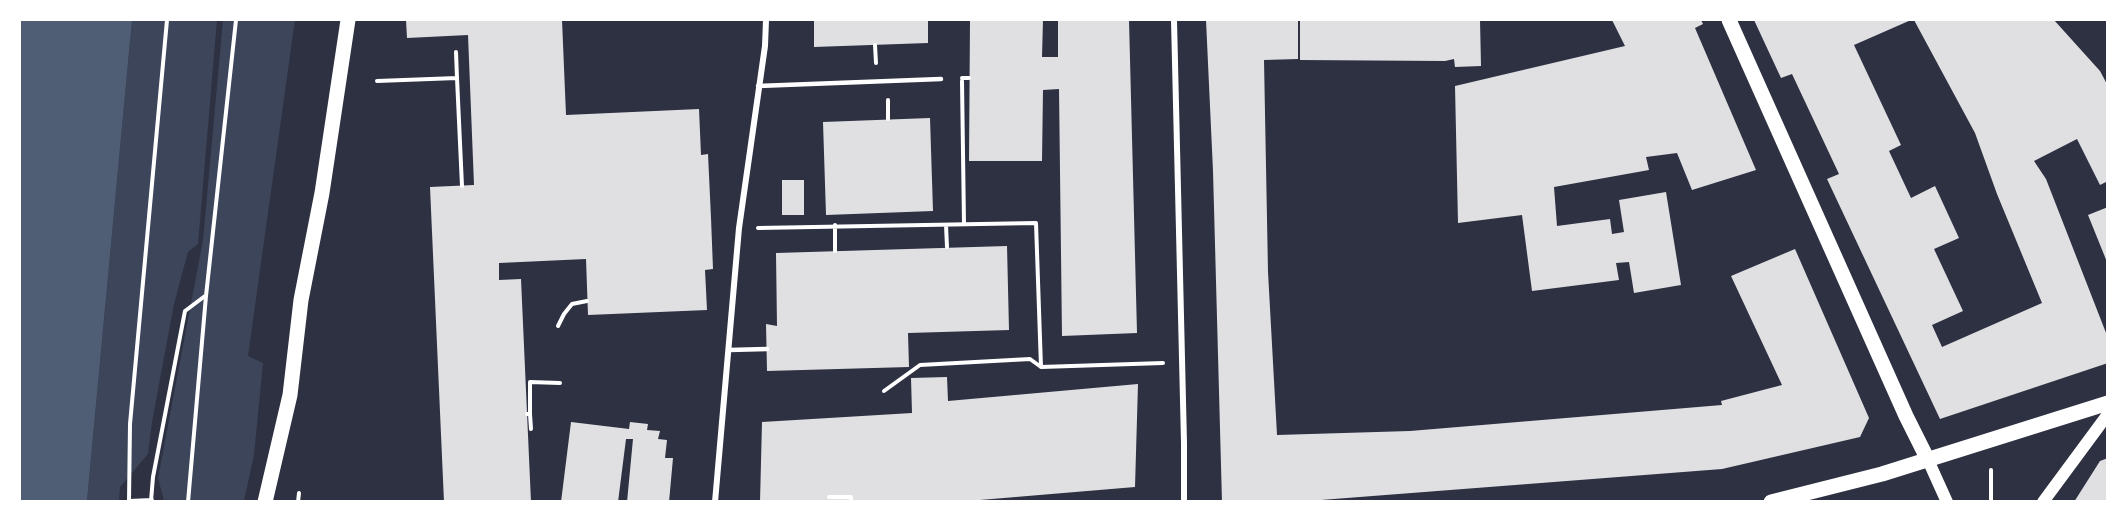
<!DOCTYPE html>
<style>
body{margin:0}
#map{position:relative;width:2127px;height:521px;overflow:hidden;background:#2d3142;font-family:"Source Sans 3",sans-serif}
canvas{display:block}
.frame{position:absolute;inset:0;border:21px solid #fff;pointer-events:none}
</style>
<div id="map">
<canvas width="2127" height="521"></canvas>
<div class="frame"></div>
</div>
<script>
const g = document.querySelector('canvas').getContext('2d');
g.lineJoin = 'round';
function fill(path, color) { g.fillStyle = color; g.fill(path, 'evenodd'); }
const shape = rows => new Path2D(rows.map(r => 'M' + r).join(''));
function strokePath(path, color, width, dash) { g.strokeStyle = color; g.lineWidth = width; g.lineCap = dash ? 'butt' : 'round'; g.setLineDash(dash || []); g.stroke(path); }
const green = shape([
 [132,20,217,20,198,244,188,252,174,304,152,422,148,454,120,487,119,501,87,502],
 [223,20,295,20,248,356,263,363,254,455,244,501,164,501,158,478,203,240]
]);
const water = shape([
 [20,20,132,20,87,501,20,501]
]);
const building = shape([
 [406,20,562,20,566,115,699,109,701,155,708,154,711,218,713,269,705,270,707,310,588,315,586,259,499,263,499,280,521,279,531,502,444,502,430,187,474,185,468,35,407,38],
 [814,20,928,20,928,43,814,47],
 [970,20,1043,20,1042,57,1058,57,1058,20,1129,20,1137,333,1062,336,1059,89,1043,90,1042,161,969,161],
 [1206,20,1298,20,1298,59,1264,60,1268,272,1277,435,1410,431,1722,405,1721,401,1782,385,1731,276,1795,249,1869,418,1860,437,1722,469,1295,502,1222,502,1213,171],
 [1300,20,1480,20,1481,66,1455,67,1454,59,1445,61,1300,60],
 [1612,20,1701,20,1703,24,1695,28,1756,170,1692,190,1677,153,1646,157,1649,170,1554,187,1557,226,1610,219,1612,234,1624,232,1619,200,1666,192,1681,285,1634,293,1629,262,1616,263,1619,280,1532,291,1522,215,1458,223,1455,86,1625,46],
 [1754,20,1911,20,1854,45,1901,145,1889,151,1911,198,1935,186,1959,238,1934,249,1963,311,1932,325,1942,347,2042,303,1997,194,1975,133,1914,20,2054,20,2100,71,2108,86,2108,181,2100,185,2077,139,2034,161,2046,179,2108,338,2108,363,1940,419,1827,179,1839,174,1792,74,1781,78],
 [930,118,933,211,826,215,823,122],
 [782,180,804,180,804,215,782,215],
 [2108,207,2108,262,2107,262,2088,215],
 [1007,246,1009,330,908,333,909,367,767,371,766,324,777,326,776,253],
 [947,377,948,401,1138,384,1135,487,956,502,760,502,762,422,912,413,911,378],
 [571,422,629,429,630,422,648,424,647,430,660,431,658,439,667,440,665,458,673,458,669,502,627,502,633,439,626,439,618,502,561,502],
 [2108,458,2108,502,2074,502,2100,461]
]);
const path = shape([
 [875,45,876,63],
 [456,52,457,78],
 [962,78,969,78],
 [377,81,457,78,462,186],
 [962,81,964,224],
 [888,100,888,119],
 [835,225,835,251],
 [946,225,947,247],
 [758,228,1036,223,1041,367],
 [558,326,564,314,572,304,587,301],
 [884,391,920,365,1030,359,1041,367,1163,363],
 [527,414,530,414,531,429],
 [530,414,530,382,560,383],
 [1991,470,1991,502],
 [829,497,851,497,851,502],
 [152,500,129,501,130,424,167,20],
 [151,501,153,477,185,311,205,296],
 [188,502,206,296,236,20],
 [298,502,299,493]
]);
const service = shape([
 [758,86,941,79],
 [729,350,767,349]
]);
const minor = shape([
 [1174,20,1184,443,1184,502],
 [715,502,739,228,765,46,766,20]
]);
const secondary = shape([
 [1928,460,1947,502],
 [2043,502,2108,414]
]);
const primary = shape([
 [1729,20,1906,416,1928,460],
 [265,502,290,395,301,300,322,193,348,20],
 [1771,502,1882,474,2108,403]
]);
fill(green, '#3c4559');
fill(water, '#4f5d75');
fill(building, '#e0e0e3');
strokePath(path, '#fff', 4);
strokePath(service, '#fff', 4.5);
strokePath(minor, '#fff', 6);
strokePath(secondary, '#fff', 12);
strokePath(primary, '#fff', 15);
</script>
